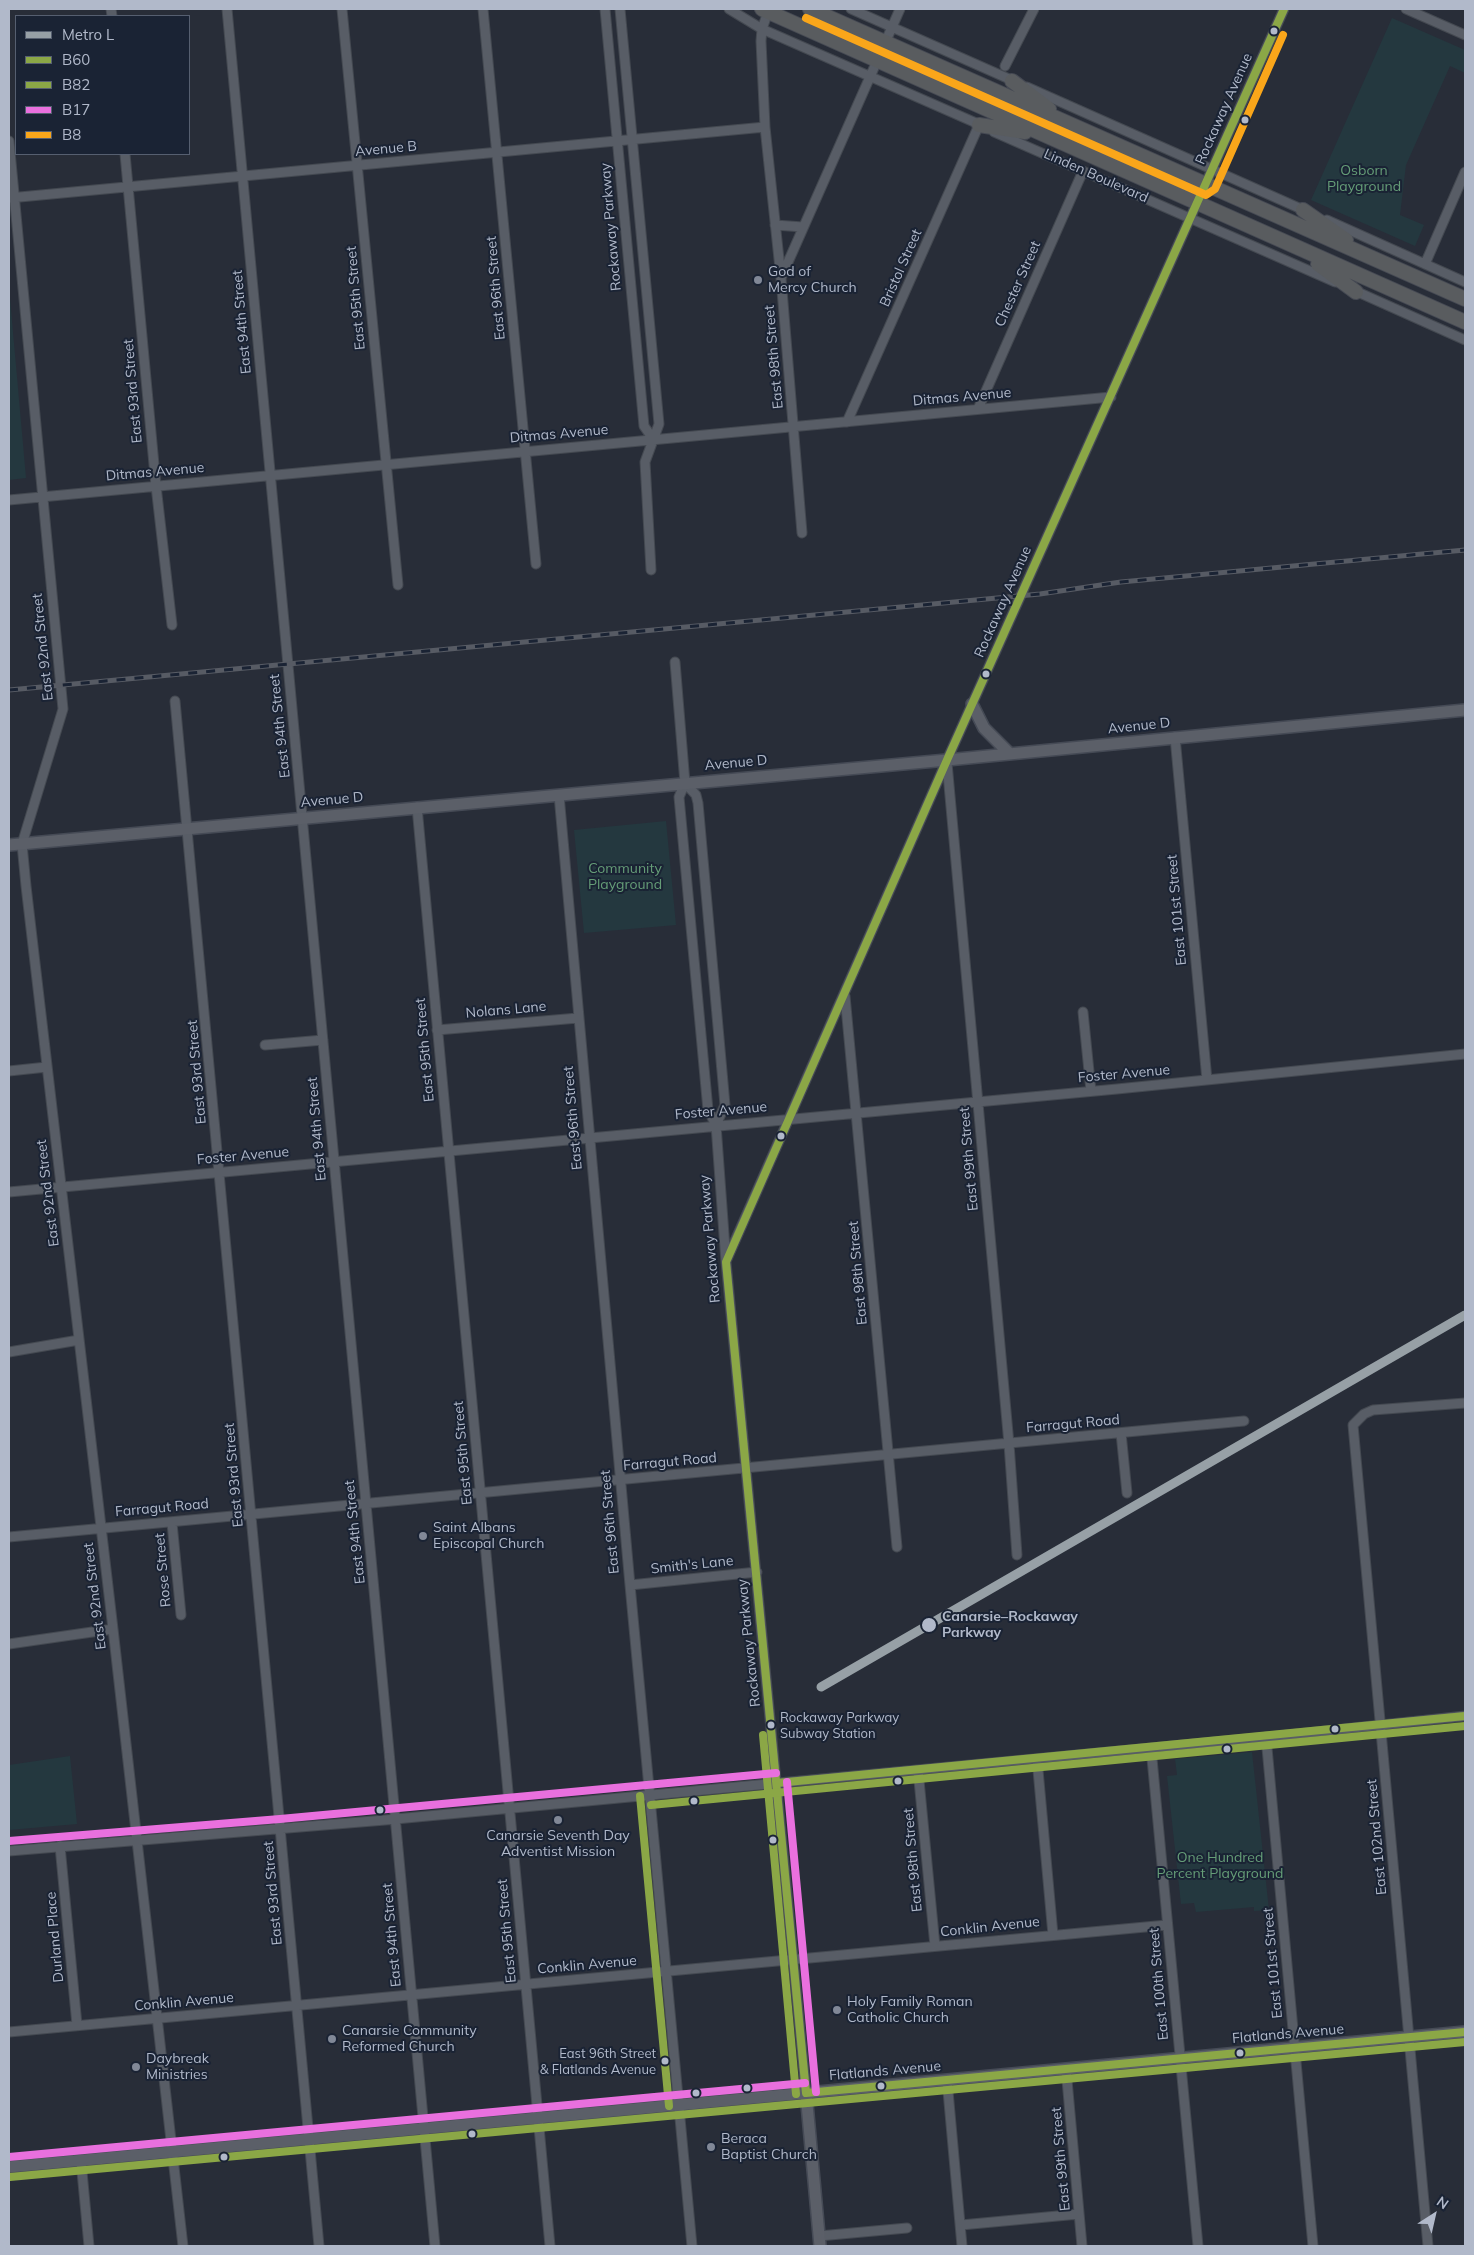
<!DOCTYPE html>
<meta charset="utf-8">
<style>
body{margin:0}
#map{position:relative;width:1474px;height:2255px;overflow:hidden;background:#282d38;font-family:Mulish,sans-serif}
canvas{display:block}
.frame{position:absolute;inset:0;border:10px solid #b1b9ca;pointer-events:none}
.legend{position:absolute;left:15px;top:15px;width:175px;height:140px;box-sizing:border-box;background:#1a2334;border:1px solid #565f70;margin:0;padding:6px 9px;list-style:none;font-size:15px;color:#b1b9ca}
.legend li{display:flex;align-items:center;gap:10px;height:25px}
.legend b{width:25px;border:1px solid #565f70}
.north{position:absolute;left:1409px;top:2190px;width:50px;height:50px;-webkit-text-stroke:4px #1a2334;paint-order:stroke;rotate:35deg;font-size:14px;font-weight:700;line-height:20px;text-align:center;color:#b1b9ca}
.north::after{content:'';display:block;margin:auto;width:18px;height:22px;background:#b1b9ca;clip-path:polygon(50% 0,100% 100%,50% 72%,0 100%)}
</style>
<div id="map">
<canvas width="1474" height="2255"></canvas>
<div class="frame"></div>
<ul class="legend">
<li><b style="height:6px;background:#97a0a6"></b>Metro L</li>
<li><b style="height:6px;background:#8ba746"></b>B60</li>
<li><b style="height:6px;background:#8ba746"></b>B82</li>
<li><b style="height:6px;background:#e970de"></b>B17</li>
<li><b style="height:6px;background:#faa61a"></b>B8</li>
</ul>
<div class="north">N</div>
</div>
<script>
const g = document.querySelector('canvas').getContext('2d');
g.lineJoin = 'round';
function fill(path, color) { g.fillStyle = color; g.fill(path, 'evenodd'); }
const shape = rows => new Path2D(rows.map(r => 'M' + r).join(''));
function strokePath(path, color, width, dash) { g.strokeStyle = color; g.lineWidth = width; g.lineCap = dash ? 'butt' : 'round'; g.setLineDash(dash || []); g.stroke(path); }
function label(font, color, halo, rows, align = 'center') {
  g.font = font + ' Mulish,sans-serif'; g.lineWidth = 4; g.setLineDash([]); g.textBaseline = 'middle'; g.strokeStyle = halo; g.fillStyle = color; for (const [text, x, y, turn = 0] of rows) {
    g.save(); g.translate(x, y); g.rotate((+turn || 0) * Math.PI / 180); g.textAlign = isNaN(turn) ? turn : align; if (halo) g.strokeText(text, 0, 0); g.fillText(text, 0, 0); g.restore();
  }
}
const green = shape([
 [1392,18,1465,50,1465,73,1450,66,1406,165,1400,215,1424,225,1415,246,1311,200],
 [9,287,26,478,9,480],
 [666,821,676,925,584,933,574,830],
 [1252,1752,1269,1910,1254,1911,1254,1907,1196,1912,1194,1903,1181,1904,1167,1776,1177,1775,1175,1759],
 [70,1756,77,1824,9,1830,9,1765]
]);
const minor = shape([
 [111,9,112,16],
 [227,9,435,2246],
 [342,9,398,585],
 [483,9,536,564],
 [605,9,644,426,653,439],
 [620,9,659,424,645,462,651,570],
 [729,9,762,29,983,126],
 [769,9,762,29,761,41,765,127,781,278,802,533],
 [851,9,1016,82],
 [1406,9,1465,35],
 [1005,66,1034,9],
 [1027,87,1308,212],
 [994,132,1335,282],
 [9,141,63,709,22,844,26,886,113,1629,183,2246],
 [125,154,156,486,172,625],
 [9,198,765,127],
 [1327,220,1465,282],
 [775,225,803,227],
 [1425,264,1465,172],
 [781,278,900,9],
 [1351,289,1465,340],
 [978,409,1083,171],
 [847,422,979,125],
 [9,500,1111,397],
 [675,662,685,783,679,797,708,1110,716,1125,726,1262,806,2093],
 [175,701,319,2246],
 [1175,737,1207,1080],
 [947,763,1009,1444,1017,1555],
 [685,783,696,795,698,803,725,1105,716,1125],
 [559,795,630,1585,692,2246],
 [417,807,550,2246],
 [845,996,897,1547],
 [1083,1012,1091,1091],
 [437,1030,578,1018],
 [265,1045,323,1040],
 [9,1071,47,1067],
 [9,1192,1117,1089,1465,1054],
 [727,1259,947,760,1284,9],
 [9,1352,79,1340],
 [1121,1433,1127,1493],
 [172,1523,181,1615],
 [9,1537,1244,1421],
 [630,1585,757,1572],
 [9,1644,113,1629],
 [1266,1737,1313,2246],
 [1151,1748,1198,2246],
 [1037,1759,1053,1935],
 [918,1770,935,1946],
 [60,1846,77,2025],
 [9,1851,385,1820,1279,1736,1465,1716],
 [9,2032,1167,1925],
 [1066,2069,1082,2246],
 [947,2080,962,2246],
 [81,2161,89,2246],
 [961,2225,1079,2214],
 [819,2236,907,2228],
 [1428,2246,1353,1425,1364,1414,1373,1410,1465,1403]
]);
const major = shape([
 [972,704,984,728,1010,754],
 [9,845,947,760,1465,710],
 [806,2093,820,2246],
 [9,2167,1465,2032]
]);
const highway = shape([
 [762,9,1465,322],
 [810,9,1465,299],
 [1012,81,1049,109],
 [979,125,1025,132],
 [1303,210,1346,240],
 [1318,264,1356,292]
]);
const rail = shape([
 [9,690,1040,594,1121,582,1465,550]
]);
const bus1 = shape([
 [1284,9,947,760,726,1262,806,2093,1465,2032],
 [777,1783,1465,1716]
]);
const bus2 = shape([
 [763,1735,796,2094],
 [640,1796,669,2106],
 [651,1805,1465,1726],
 [10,2177,1465,2042]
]);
const bus3 = shape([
 [787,1782,816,2092],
 [9,1841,280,1819,776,1773],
 [9,2157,805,2083]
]);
const bus4 = shape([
 [806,18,1206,195,1215,189,1283,35]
]);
const metro1 = shape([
 [821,1687,1465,1315]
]);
const markers = [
 [1274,31,4.5,"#b1b9ca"],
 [1245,120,4.5,"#b1b9ca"],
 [758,280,5,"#818897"],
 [986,674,4.5,"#b1b9ca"],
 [781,1136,4.5,"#b1b9ca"],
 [423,1536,5,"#818897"],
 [929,1625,8,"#b1b9ca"],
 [771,1725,4.5,"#b1b9ca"],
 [1335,1729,4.5,"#b1b9ca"],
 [1227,1749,4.5,"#b1b9ca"],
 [898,1781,4.5,"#b1b9ca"],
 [694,1801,4.5,"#b1b9ca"],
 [380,1810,4.5,"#b1b9ca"],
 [558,1820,5,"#818897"],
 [773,1840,4.5,"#b1b9ca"],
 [837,2010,5,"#818897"],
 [332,2039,5,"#818897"],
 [1240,2053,4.5,"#b1b9ca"],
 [665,2061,4.5,"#b1b9ca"],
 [136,2067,5,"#818897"],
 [881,2086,4.5,"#b1b9ca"],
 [747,2088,4.5,"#b1b9ca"],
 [696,2093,4.5,"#b1b9ca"],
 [472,2134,4.5,"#b1b9ca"],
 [711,2147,5,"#818897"],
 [224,2157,4.5,"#b1b9ca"]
];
const busNames = [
 ["Rockaway Parkway",780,1718],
 ["Subway Station",780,1734],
 ["East 96th Street",656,2054,"right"],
 ["& Flatlands Avenue",656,2070,"right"]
];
const streetNames = [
 ["Rockaway Avenue",1224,109,-66],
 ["Avenue B",386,149,-5],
 ["Linden Boulevard",1096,176,24],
 ["Rockaway Parkway",611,227,-95],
 ["Bristol Street",901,268,-66],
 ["Chester Street",1018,284,-66],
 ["East 96th Street",496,288,-95],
 ["East 95th Street",356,298,-95],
 ["East 94th Street",242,322,-95],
 ["East 98th Street",774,357,-95],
 ["East 93rd Street",133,391,-95],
 ["Ditmas Avenue",962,397,-5],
 ["Ditmas Avenue",559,434,-5],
 ["Ditmas Avenue",155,472,-5],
 ["Rockaway Avenue",1003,602,-66],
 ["East 92nd Street",43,647,-96],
 ["East 94th Street",280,726,-96],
 ["Avenue D",1139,726,-6],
 ["Avenue D",736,763,-5],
 ["Avenue D",332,800,-5],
 ["East 101st Street",1177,910,-95],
 ["Nolans Lane",506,1010,-5],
 ["East 95th Street",425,1050,-95],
 ["East 93rd Street",197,1072,-95],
 ["Foster Avenue",1124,1074,-5],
 ["Foster Avenue",721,1111,-5],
 ["East 96th Street",573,1118,-95],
 ["East 94th Street",317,1129,-95],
 ["Foster Avenue",243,1156,-5],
 ["East 99th Street",969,1159,-95],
 ["East 92nd Street",48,1193,-97],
 ["Rockaway Parkway",710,1239,-95],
 ["East 98th Street",858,1273,-95],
 ["Farragut Road",1073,1424,-5],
 ["East 95th Street",463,1453,-95],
 ["Farragut Road",670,1462,-5],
 ["East 93rd Street",234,1475,-95],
 ["Farragut Road",162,1508,-5],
 ["East 96th Street",610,1522,-95],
 ["East 94th Street",355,1532,-96],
 ["Smith's Lane",692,1565,-6],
 ["Rose Street",163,1570,-95],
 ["East 92nd Street",95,1596,-97],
 ["Rockaway Parkway",749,1643,-96],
 ["East 102nd Street",1377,1837,-95],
 ["East 98th Street",913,1860,-95],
 ["East 93rd Street",273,1893,-95],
 ["Conklin Avenue",990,1927,-6],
 ["East 95th Street",507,1931,-95],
 ["East 94th Street",392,1935,-95],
 ["Durland Place",55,1937,-95],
 ["East 101st Street",1273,1963,-95],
 ["Conklin Avenue",587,1965,-5],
 ["East 100th Street",1159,1984,-95],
 ["Conklin Avenue",184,2002,-5],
 ["Flatlands Avenue",1288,2034,-5],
 ["Flatlands Avenue",885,2071,-5],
 ["East 99th Street",1061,2159,-95]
];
const parkNames = [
 ["Osborn",1364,171],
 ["Playground",1364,187],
 ["Community",625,869],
 ["Playground",625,885],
 ["One Hundred",1220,1858],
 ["Percent Playground",1220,1874]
];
const poiNames = [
 ["God of",768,272],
 ["Mercy Church",768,288],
 ["Saint Albans",433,1528],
 ["Episcopal Church",433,1544],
 ["Canarsie Seventh Day",558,1836,"center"],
 ["Adventist Mission",558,1852,"center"],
 ["Holy Family Roman",847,2002],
 ["Catholic Church",847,2018],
 ["Canarsie Community",342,2031],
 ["Reformed Church",342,2047],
 ["Daybreak",146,2059],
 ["Ministries",146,2075],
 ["Beraca",721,2139],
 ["Baptist Church",721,2155]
];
const stopNames = [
 ["Canarsie–Rockaway",942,1617],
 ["Parkway",942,1633]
];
fill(green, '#24383f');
strokePath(minor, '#444951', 11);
strokePath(major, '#454a55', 14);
strokePath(highway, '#454953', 16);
strokePath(minor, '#585d66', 9);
strokePath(major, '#5b5f68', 11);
strokePath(highway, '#595c5f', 14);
strokePath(rail, '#575b64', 5);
strokePath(rail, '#1a2334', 3, [9]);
strokePath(bus1, '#8ba746', 8);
strokePath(bus2, '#8ba746', 8);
strokePath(bus3, '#e970de', 8);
strokePath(bus4, '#faa61a', 8);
strokePath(metro1, '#97a0a6', 9);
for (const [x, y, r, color] of markers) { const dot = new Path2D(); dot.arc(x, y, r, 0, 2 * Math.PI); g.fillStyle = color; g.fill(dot); strokePath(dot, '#1a2334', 2); }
label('13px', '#b1b9ca', '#1a2334', busNames, 'left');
label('14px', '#b1b9ca', '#1a2334', streetNames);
label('14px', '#659d77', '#1a2334', parkNames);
label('14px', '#b1b9ca', '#1a2334', poiNames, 'left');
label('bold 14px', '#b1b9ca', '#1a2334', stopNames, 'left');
</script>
